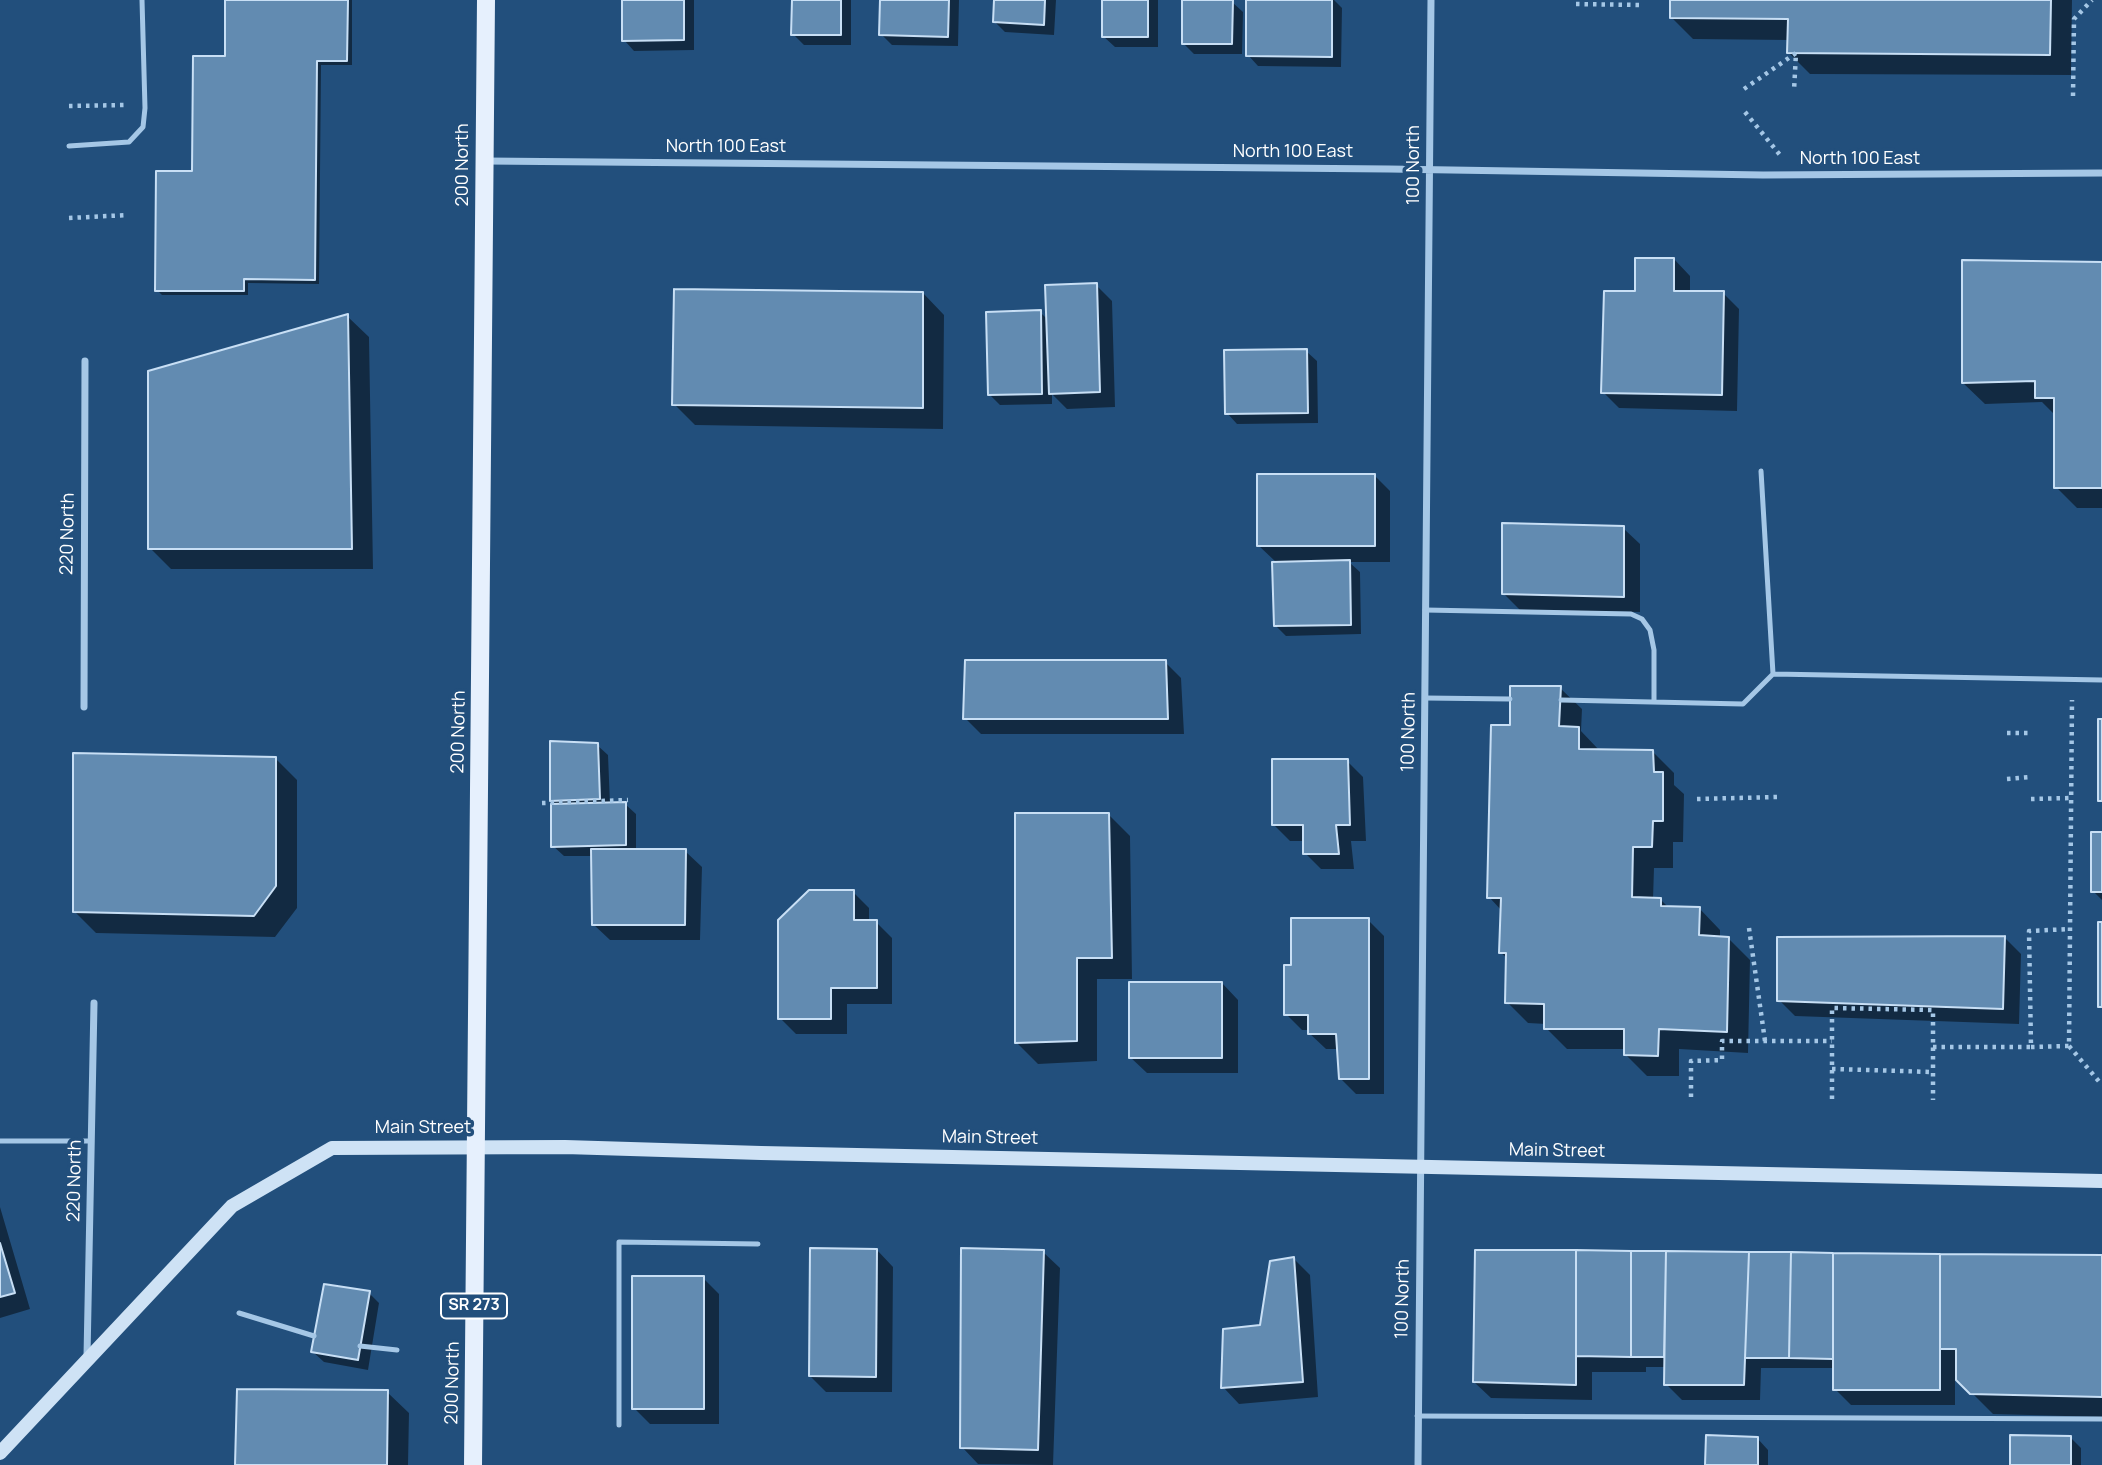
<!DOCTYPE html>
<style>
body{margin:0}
canvas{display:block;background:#224f7c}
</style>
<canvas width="2102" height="1465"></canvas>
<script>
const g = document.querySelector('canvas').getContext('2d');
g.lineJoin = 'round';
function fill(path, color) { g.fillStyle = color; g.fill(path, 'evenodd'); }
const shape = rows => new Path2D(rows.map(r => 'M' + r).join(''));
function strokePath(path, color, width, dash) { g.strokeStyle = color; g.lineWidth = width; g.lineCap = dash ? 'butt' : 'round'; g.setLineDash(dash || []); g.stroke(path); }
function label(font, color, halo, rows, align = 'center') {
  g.font = font + ' Manrope,sans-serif'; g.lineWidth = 7; g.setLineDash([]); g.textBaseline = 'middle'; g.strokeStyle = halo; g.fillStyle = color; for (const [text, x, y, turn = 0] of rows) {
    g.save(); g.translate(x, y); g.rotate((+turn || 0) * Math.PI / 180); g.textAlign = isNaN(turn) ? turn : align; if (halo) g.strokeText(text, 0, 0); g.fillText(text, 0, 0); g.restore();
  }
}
const shadow = shape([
 [227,0,352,0,352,65,321,65,319,284,248,283,248,295,162,295,157,290,227,58],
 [624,0,694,0,694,50,634,51,624,40],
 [793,0,851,0,851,45,804,45,793,34],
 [882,0,959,0,958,46,892,45,881,34],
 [996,0,1056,0,1054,35,1005,32,995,22],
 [1104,0,1158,0,1158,47,1115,47,1104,37],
 [1184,0,1232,2,1243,12,1242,54,1194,54,1183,43],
 [1248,0,1334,0,1342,8,1341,67,1258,66,1248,55],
 [1672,0,2072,0,2071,75,1810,74,1789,53,1789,40,1693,39,1672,18],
 [1674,259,1690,276,1690,293,1723,293,1739,309,1737,411,1619,408,1603,392,1636,293],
 [2102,264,2102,508,2077,508,2056,487,2056,416,2042,402,1985,404,1963,383],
 [1096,285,1112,301,1115,407,1067,409,1052,394,1052,404,1000,405,989,394,1040,312,1048,320],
 [923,293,944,315,943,429,695,425,674,404],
 [347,316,369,337,373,569,171,569,150,548],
 [1306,351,1317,361,1318,423,1237,424,1227,413],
 [1374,475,1390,491,1390,562,1349,562,1360,572,1361,634,1286,636,1276,626,1277,563,1259,546],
 [1623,528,1640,544,1640,612,1520,610,1503,593],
 [1165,662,1181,678,1184,734,981,734,965,718],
 [1560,688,1582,709,1581,731,1599,750,1653,752,1674,773,1674,785,1684,794,1683,842,1673,842,1673,868,1654,868,1653,900,1661,900,1669,908,1699,908,1720,930,1720,938,1728,938,1750,960,1748,1053,1679,1049,1679,1076,1647,1076,1626,1055,1626,1049,1567,1049,1546,1028,1546,1024,1528,1023,1507,1002,1508,959,1501,953,1502,911,1489,897,1512,727],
 [597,745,608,755,610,804,625,804,636,814,636,851,685,851,702,867,700,940,610,940,593,924,593,856,564,856,553,846,558,806,552,800],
 [276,759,297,780,297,908,275,937,96,933,75,912],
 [1347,761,1363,777,1366,841,1351,841,1354,869,1321,869,1305,853,1305,841,1290,841,1274,825],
 [1109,815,1130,836,1132,979,1097,979,1097,1061,1038,1064,1017,1043],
 [2102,833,2102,900,2093,891],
 [853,892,869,908,869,922,876,922,892,938,892,1004,847,1004,847,1034,796,1034,780,1018],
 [1368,920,1384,936,1384,1094,1356,1094,1340,1078,1339,1049,1326,1049,1309,1033,1309,1030,1302,1030,1286,1014,1293,967],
 [2005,938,2021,954,2019,1024,1795,1016,1779,1000],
 [1222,983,1238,1000,1238,1073,1147,1073,1130,1057],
 [0,1207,30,1309,0,1318],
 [877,1250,893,1267,892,1392,826,1392,810,1376],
 [1477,1251,2102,1257,2102,1417,1993,1414,1955,1376,1955,1405,1851,1405,1835,1389,1835,1368,1761,1368,1760,1400,1682,1400,1666,1384,1666,1367,1646,1367,1646,1372,1592,1372,1592,1400,1491,1398,1474,1382],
 [1043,1252,1060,1268,1053,1465,978,1464,962,1447],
 [1294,1259,1310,1275,1318,1397,1239,1404,1223,1387,1262,1326],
 [703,1278,719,1294,719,1424,650,1424,634,1408],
 [369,1293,379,1303,368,1370,324,1362,313,1352],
 [387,1392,409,1413,408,1465,236,1465],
 [2071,1438,2081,1448,2081,1465,2012,1465],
 [1758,1439,1768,1450,1768,1465,1707,1465]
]);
const building = shape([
 [225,0,348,0,347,61,317,61,315,280,244,279,244,291,155,291,156,171,192,171,193,56,225,56,225,0],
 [622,0,684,0,684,40,622,41,622,0],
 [792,0,841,0,841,35,791,35,792,0],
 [880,0,949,0,948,37,879,35,880,0],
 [994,0,1045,0,1044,25,993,22,994,0],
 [1102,0,1148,0,1148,37,1102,37,1102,0],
 [1182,0,1233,0,1232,44,1182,44,1182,0],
 [1246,0,1332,0,1332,57,1246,56,1246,0],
 [1670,0,2051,0,2050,55,1787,53,1788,19,1670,18,1670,0],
 [1635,258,1674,258,1674,291,1724,291,1722,395,1601,393,1604,291,1635,291,1635,258],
 [1962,260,2102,262,2102,488,2054,488,2054,398,2035,398,2035,381,1962,383,1962,260],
 [1097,283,1100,392,1049,394,1045,285,1097,283],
 [674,289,923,292,923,408,672,405,674,289],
 [1041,310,1042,394,988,395,986,312,1041,310],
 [348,314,352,549,148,549,148,371,348,314],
 [1307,349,1308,413,1225,414,1224,350,1307,349],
 [1257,474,1375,474,1375,546,1257,546,1257,474],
 [1502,523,1624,526,1624,597,1502,594,1502,523],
 [1350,560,1351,625,1274,626,1272,562,1350,560],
 [965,660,1166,660,1168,719,963,719,965,660],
 [1510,686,1561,686,1559,726,1579,727,1579,749,1653,750,1654,772,1663,772,1663,821,1653,821,1652,847,1633,847,1632,897,1661,898,1661,906,1700,907,1699,935,1729,937,1727,1032,1659,1029,1658,1056,1624,1055,1624,1029,1544,1029,1544,1004,1505,1003,1506,953,1499,953,1501,898,1487,898,1491,725,1510,725,1510,686],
 [2098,719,2102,719,2102,801,2098,801,2098,719],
 [550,741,598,743,600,799,550,801,550,741],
 [73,753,276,757,276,886,254,916,73,912,73,753],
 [1272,759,1348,759,1350,825,1336,825,1339,854,1303,854,1303,825,1272,825,1272,759],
 [626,802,626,845,551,847,551,804,626,802],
 [1015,813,1109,813,1112,958,1077,958,1077,1041,1015,1043,1015,813],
 [2091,832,2102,832,2102,892,2091,892,2091,832],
 [591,849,686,849,685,925,592,925,591,849],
 [809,890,854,890,854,920,877,920,877,988,831,988,831,1019,778,1019,778,920,809,890],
 [1291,918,1369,918,1369,1079,1339,1079,1336,1034,1308,1034,1308,1015,1284,1015,1284,965,1291,965,1291,918],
 [2098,922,2102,922,2102,1007,2098,1007,2098,922],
 [2005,936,2003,1009,1777,1001,1777,937,2005,936],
 [1129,982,1222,982,1222,1058,1129,1058,1129,982],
 [0,1243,15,1293,0,1297,0,1243],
 [810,1248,877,1249,876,1377,809,1376,810,1248],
 [961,1248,1044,1250,1038,1450,960,1448,961,1248],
 [1475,1250,1576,1250,1576,1385,1473,1382,1475,1250],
 [1576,1250,1631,1251,1631,1357,1576,1356,1576,1250],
 [1631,1251,1666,1251,1664,1357,1631,1357,1631,1251],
 [1666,1251,1749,1252,1744,1385,1664,1385,1666,1251],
 [1749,1252,1791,1252,1789,1358,1745,1358,1749,1252],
 [1791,1252,1833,1253,1833,1359,1789,1358,1791,1252],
 [1833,1253,1940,1254,1940,1390,1833,1390,1833,1253],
 [1940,1254,2102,1255,2102,1397,1970,1394,1956,1380,1956,1349,1940,1349,1940,1254],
 [1294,1257,1303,1382,1221,1388,1223,1329,1260,1325,1270,1261,1294,1257],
 [632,1276,704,1276,704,1409,632,1409,632,1276],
 [324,1284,370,1291,358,1360,311,1352,324,1284],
 [237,1389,388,1390,387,1465,235,1465,237,1389],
 [1706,1435,1758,1437,1758,1465,1705,1465,1706,1435],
 [2010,1435,2071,1436,2071,1465,2010,1465,2010,1435]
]);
const path = shape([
 [1576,4,1639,5],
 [1744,89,1796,53,1794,91],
 [2073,96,2074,19,2092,0],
 [69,106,124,105],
 [1745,112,1780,155],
 [69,218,128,215],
 [2007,733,2032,733],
 [2007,779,2031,777],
 [1697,799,1778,797],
 [2031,799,2071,798],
 [542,803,628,800],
 [1749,928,1765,1041],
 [2069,1046,2102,1085],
 [1933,1047,2031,1047,2029,931,2070,929],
 [2031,1047,2069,1046,2072,700],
 [1832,1069,1933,1072],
 [1691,1097,1691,1061,1722,1060,1722,1041,1832,1041],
 [1832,1099,1832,1008,1933,1010,1933,1100]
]);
const lane = shape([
 [69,146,129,142,143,127,145,108,142,0],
 [1761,471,1773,674],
 [1425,610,1631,614,1642,619,1650,630,1654,650,1654,701],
 [1425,698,1510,699],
 [1561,700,1743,704,1773,674,2102,680],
 [0,1141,91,1141],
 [239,1313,314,1336],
 [360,1346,397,1350],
 [1417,1416,2102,1419],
 [619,1425,619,1242,758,1244]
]);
const street = shape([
 [486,161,1389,169,1763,175,2102,173],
 [84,707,85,361],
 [87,1356,94,1003],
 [1418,1465,1431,0]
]);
const secondary = shape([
 [0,1453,232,1206,332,1148,565,1147,761,1153,2102,1181]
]);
const primary = shape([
 [473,1465,486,0]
]);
const shields = [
 [474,1306,66]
];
const shieldNames = [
 ["SR 273",474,1306]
];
const streetNames = [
 ["North 100 East",726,147],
 ["North 100 East",1293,152],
 ["North 100 East",1860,159],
 ["200 North",463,165,-90],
 ["100 North",1414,165,-90],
 ["220 North",68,534,-89],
 ["200 North",459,732,-89],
 ["100 North",1409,732,-89],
 ["Main Street",423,1128],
 ["Main Street",990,1138,1],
 ["Main Street",1557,1151,1],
 ["220 North",75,1181,-89],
 ["100 North",1403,1299,-89],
 ["200 North",453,1383,-89]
];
fill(shadow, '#0007');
fill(building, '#628bb1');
strokePath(building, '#c8dff5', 2);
strokePath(path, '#a5c7e6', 4.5, [3.5, 5]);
strokePath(lane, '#a5c7e6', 5);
strokePath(street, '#a5c7e6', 7);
strokePath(secondary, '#cee2f5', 14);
strokePath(primary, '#e6f0fd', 18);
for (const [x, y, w] of shields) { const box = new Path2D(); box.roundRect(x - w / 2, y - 12.5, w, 25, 5); g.fillStyle = '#224f7c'; g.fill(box); strokePath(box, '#fff', 2); }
label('bold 16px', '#fff', null, shieldNames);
label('18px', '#fff', '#224f7c', streetNames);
</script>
